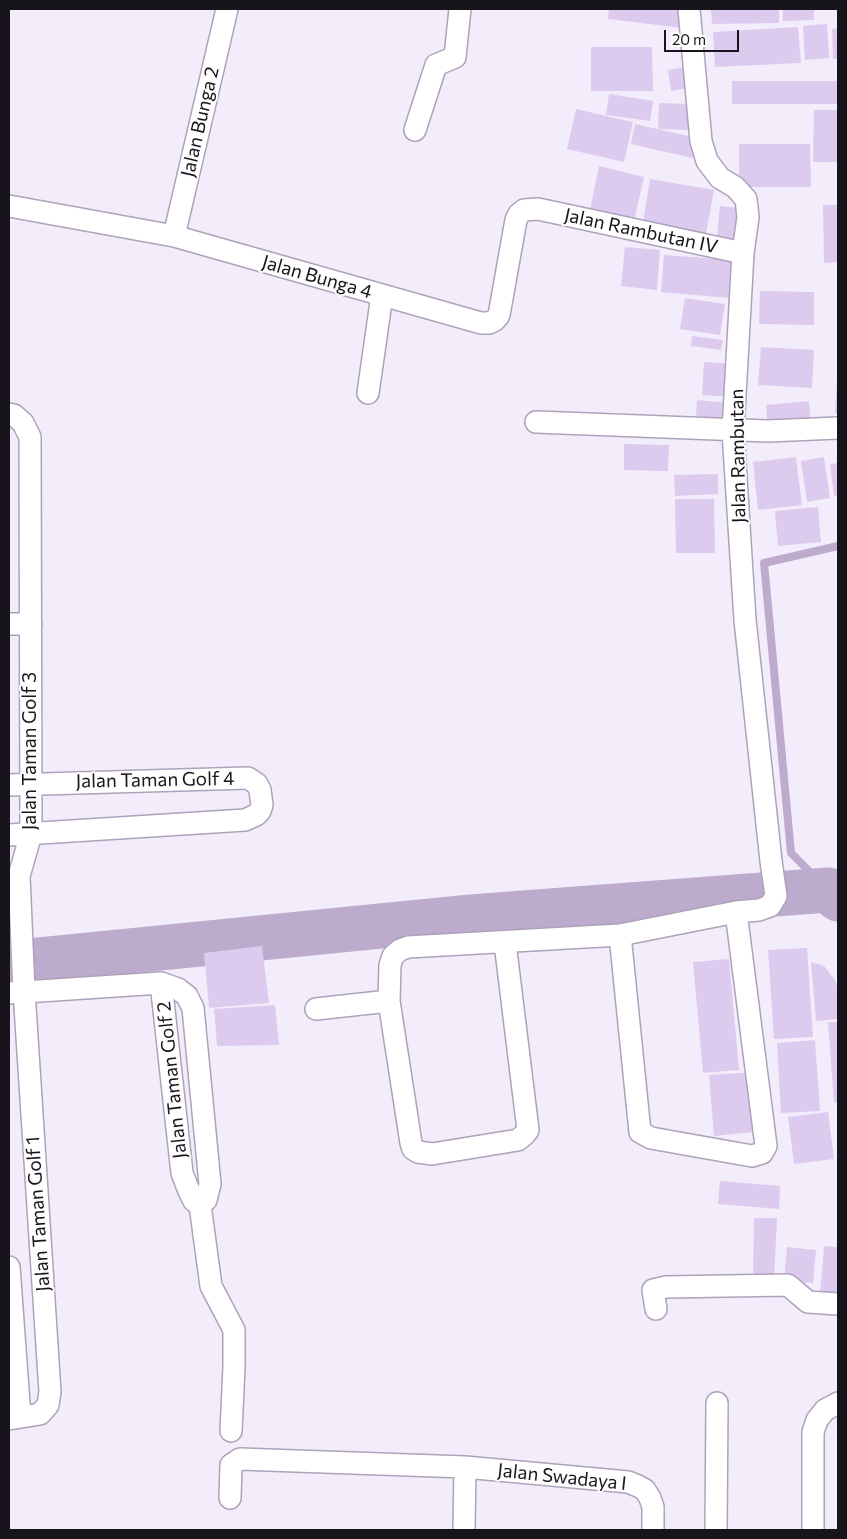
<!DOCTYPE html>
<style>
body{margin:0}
#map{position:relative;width:847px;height:1539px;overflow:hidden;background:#f3ecfb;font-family:Commissioner,sans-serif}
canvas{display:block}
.frame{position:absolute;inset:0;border:10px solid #18141c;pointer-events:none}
.scale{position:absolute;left:664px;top:30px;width:75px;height:22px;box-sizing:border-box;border:2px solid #18141c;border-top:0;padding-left:6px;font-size:15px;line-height:18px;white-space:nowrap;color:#18141c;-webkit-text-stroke:4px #fdfdfd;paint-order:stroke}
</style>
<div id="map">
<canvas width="847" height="1539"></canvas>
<div class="frame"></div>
<div class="scale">20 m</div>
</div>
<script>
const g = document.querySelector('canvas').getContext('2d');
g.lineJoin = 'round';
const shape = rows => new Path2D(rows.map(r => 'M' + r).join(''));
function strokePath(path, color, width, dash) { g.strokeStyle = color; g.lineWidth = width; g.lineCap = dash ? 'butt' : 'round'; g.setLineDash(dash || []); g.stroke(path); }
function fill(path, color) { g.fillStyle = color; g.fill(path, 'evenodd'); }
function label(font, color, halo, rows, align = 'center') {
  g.font = font + ' Commissioner,sans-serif'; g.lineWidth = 4; g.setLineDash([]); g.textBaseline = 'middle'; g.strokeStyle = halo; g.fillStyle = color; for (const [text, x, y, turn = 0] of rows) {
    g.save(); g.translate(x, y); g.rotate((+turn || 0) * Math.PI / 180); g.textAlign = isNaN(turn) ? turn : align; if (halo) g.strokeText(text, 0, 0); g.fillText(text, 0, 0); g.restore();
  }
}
const stream = shape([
 [828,890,791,853,764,563,838,546]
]);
const river = shape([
 [9,963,471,917,828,890,838,899]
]);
const building = shape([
 [609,9,685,9,683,28,608,19],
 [711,9,779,9,779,23,712,24],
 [783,9,814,9,814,20,783,21],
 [827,24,829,58,805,60,803,26],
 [798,27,801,63,715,67,713,32],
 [838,28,838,59,833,59,832,29],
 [591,47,652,47,653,91,591,91],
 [686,67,689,88,671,91,668,70],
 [732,81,838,81,838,104,732,104],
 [609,94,653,101,650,121,606,115],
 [659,103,689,104,688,130,658,129],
 [576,109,633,122,624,162,567,149],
 [814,110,838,110,838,162,813,162],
 [635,124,697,138,692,158,631,144],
 [739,144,810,144,811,187,739,187],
 [599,166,644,177,633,225,589,215],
 [650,179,714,190,705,239,642,228],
 [823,205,838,205,838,262,824,263],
 [720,206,746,209,741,249,716,245],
 [625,247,660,250,657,290,621,286],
 [664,255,733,260,730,298,661,292],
 [760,291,814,292,814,325,759,324],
 [685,298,725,304,720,335,680,329],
 [692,336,723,340,721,350,691,346],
 [761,347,814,350,812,388,758,385],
 [704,362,733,364,730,397,702,395],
 [837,380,838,380,838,413,835,413],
 [697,400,731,403,729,420,696,416],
 [809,401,811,425,768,429,766,405],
 [624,444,669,445,668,471,624,470],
 [796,457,802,505,758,510,753,462],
 [824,457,830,498,807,502,801,461],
 [838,463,838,496,834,496,830,464],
 [718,474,718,494,675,496,674,475],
 [675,499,714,499,715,553,676,553],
 [818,507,821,542,778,546,775,511],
 [262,946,269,1003,209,1008,204,953],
 [807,948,813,1037,774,1039,768,950],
 [729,959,739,1070,703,1073,693,962],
 [811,962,824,966,835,980,838,989,838,1019,816,1021],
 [275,1005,279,1045,217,1046,214,1009],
 [828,1022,838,1022,838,1102,834,1103],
 [815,1040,820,1111,781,1113,777,1043],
 [756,1072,762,1131,714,1136,709,1075],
 [828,1112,834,1159,794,1164,788,1117],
 [720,1181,780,1186,779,1209,718,1204],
 [754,1218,777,1218,774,1280,753,1280],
 [824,1246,838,1247,838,1295,820,1294],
 [787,1247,816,1250,813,1283,784,1281]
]);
const minor = shape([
 [415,130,436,65,455,57,460,9],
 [9,206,174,236,481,323,489,323,495,320,499,315,516,220,519,214,524,210,538,209,743,253],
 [174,236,227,9],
 [368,393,382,295],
 [9,414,14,415,23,423,30,437,31,834,19,876,24,991,50,1392,48,1405,40,1414,9,1419],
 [536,422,767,431,838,428],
 [9,624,31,624],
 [9,785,248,778,257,784,260,790,262,805,260,811,256,815,245,820,9,835],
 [620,935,640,1132,651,1138,752,1156,762,1153,766,1146,736,912],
 [505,943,528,1130,525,1134,518,1140,432,1154,418,1152,413,1149,411,1143,389,1001,390,965,393,956,400,950,408,947,620,935,736,912,759,910,770,906,776,896,771,861,745,620,733,431,743,253,748,217,746,199,735,187,720,178,707,161,701,141,689,9],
 [9,993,161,983],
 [316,1009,389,1001],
 [200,1205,206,1200,210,1184,193,1008,187,996,178,989,161,983,182,1173,189,1191,194,1201,200,1205,211,1286,234,1330,234,1367,231,1431],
 [9,1267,20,1417],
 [656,1309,653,1290,666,1287,788,1285,808,1302,838,1304],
 [230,1498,231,1465,240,1459,465,1467,628,1482,638,1486,645,1490,650,1498,653,1507,653,1530],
 [464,1530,465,1467],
 [716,1530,717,1403],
 [813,1530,813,1432,817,1420,825,1410,838,1403]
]);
const streetNames = [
 ["Jalan Bunga 2",200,122,-77],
 ["Jalan Rambutan IV",641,231,12],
 ["Jalan Bunga 4",317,277,16],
 ["Jalan Rambutan",738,456,-91],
 ["Jalan Taman Golf 3",30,751,-90],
 ["Jalan Taman Golf 4",155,780,-1],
 ["Jalan Taman Golf 2",172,1080,-96],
 ["Jalan Taman Golf 1",38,1214,-94],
 ["Jalan Swadaya I",562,1477,6]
];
strokePath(stream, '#bdabce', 8);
strokePath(river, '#bdabce', 45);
fill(building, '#ddcbef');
strokePath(minor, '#aea2ba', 24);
strokePath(minor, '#fff', 21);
label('19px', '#18141c', '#fdfdfd', streetNames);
</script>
